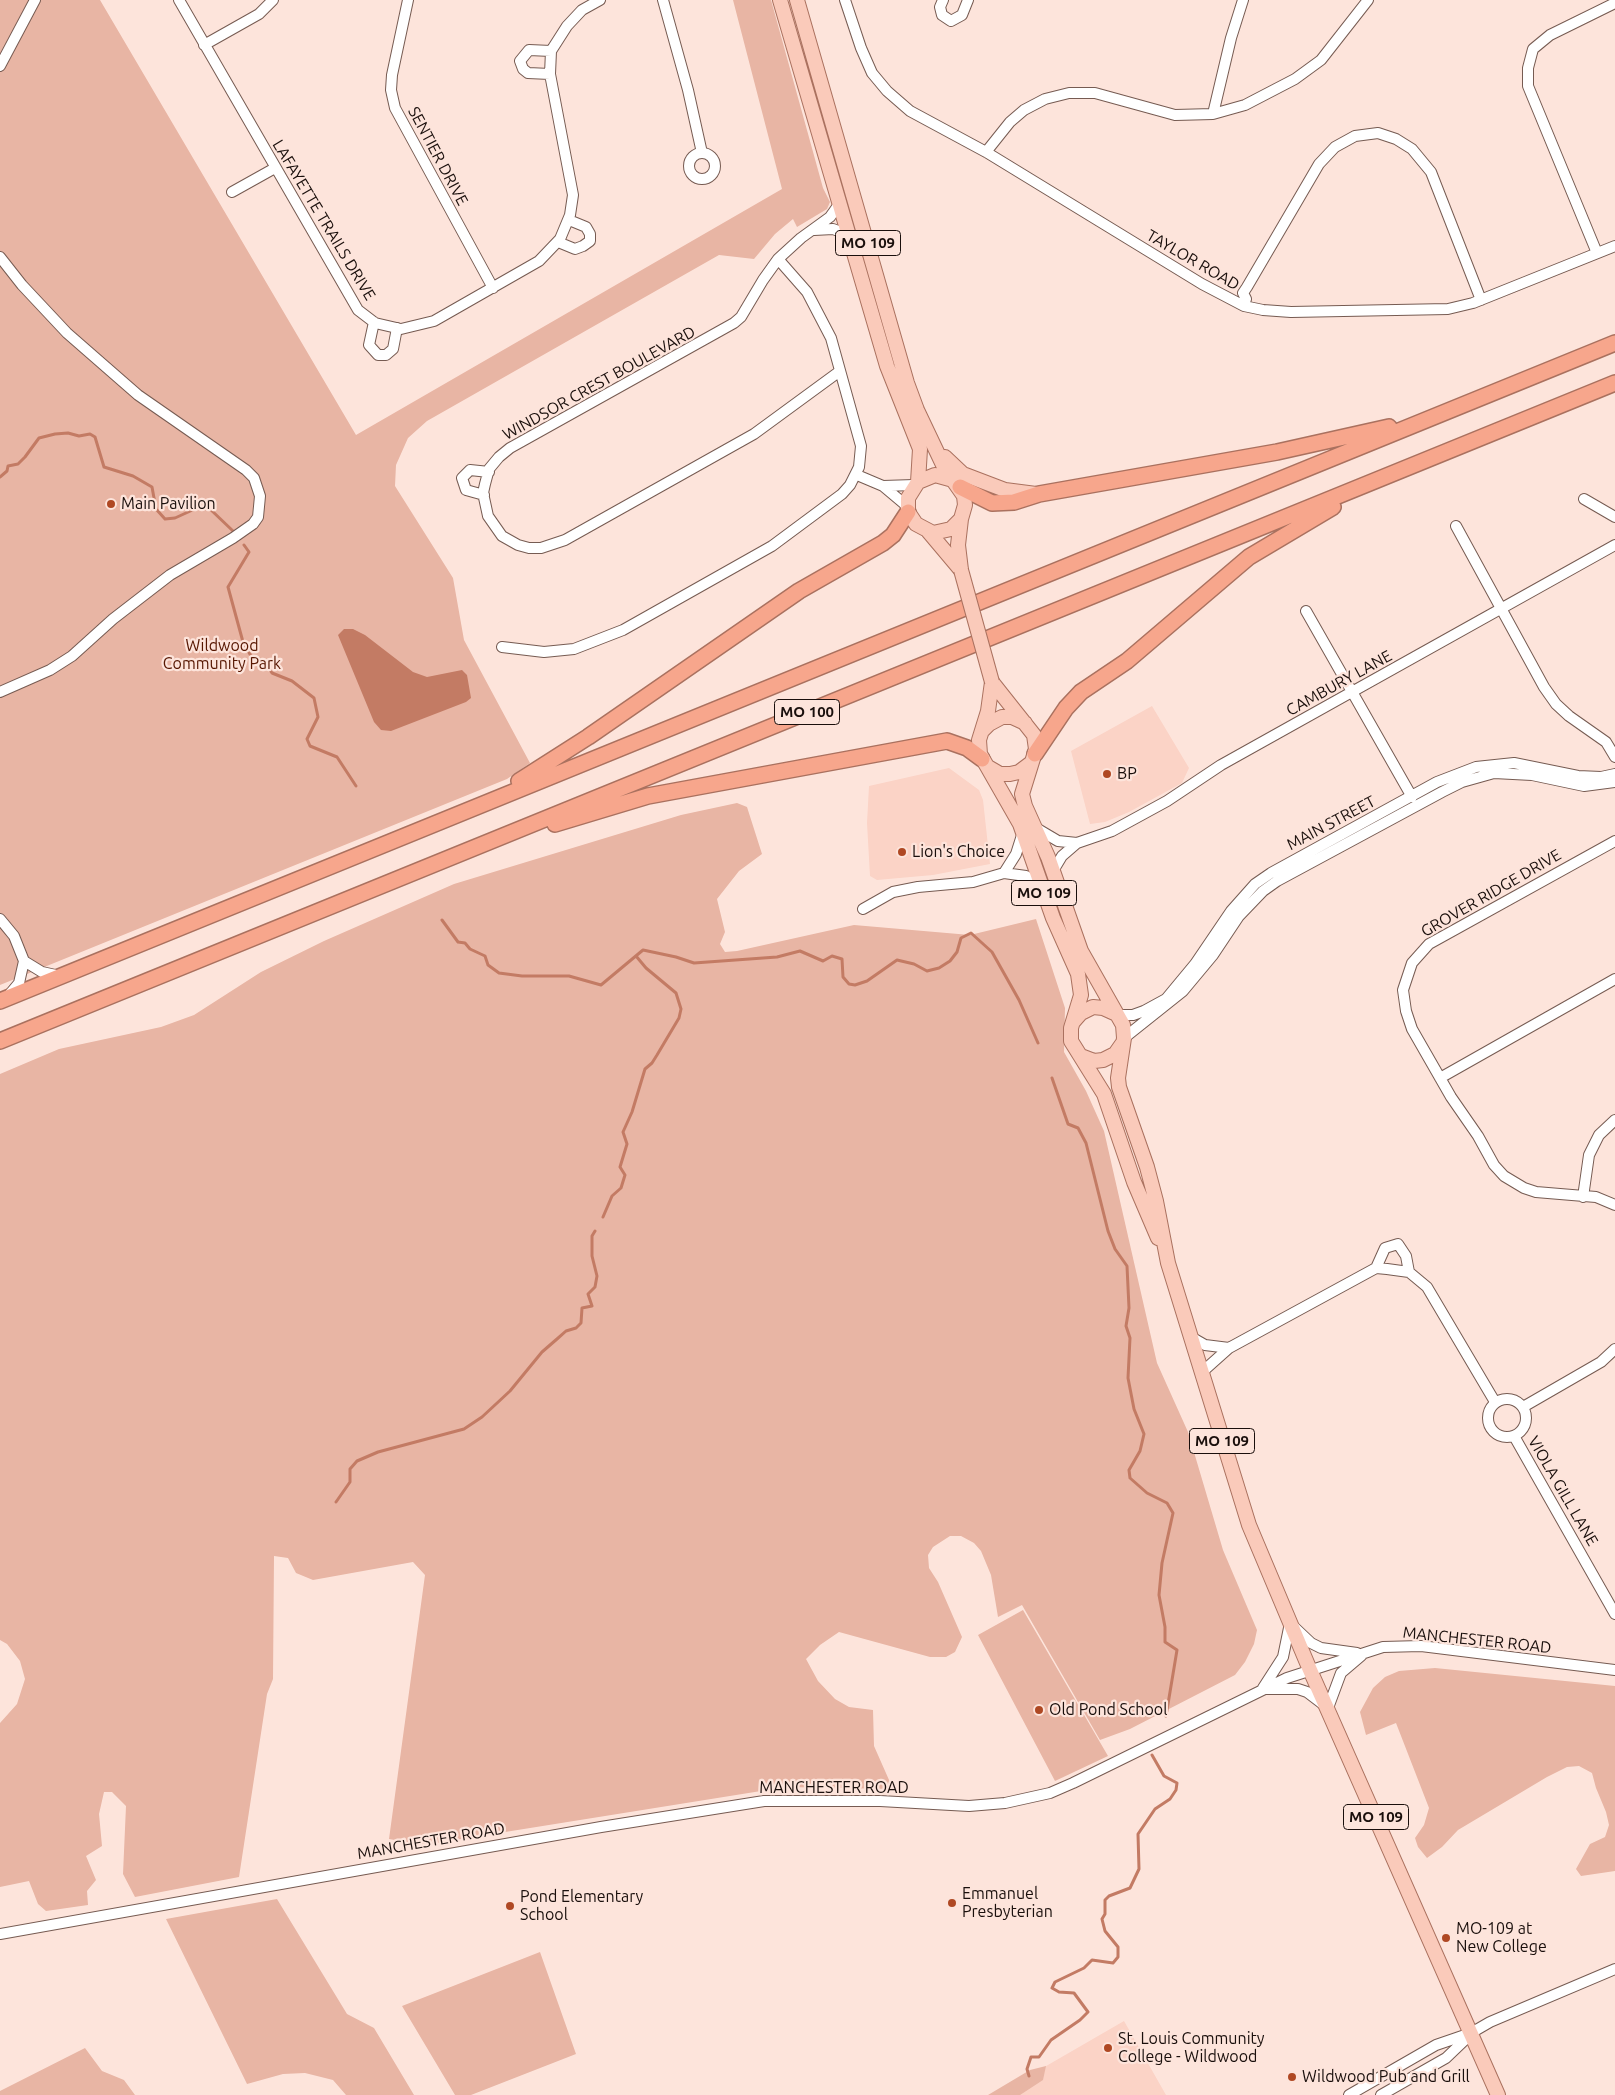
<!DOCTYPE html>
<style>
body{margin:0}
canvas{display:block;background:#fde4db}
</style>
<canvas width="1615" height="2095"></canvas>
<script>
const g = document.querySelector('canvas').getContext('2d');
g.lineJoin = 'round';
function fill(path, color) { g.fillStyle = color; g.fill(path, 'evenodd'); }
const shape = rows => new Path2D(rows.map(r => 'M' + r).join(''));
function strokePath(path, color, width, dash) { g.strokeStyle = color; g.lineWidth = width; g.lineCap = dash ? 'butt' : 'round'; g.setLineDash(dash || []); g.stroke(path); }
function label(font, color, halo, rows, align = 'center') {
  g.font = font + ' Ubuntu,sans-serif'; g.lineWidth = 4.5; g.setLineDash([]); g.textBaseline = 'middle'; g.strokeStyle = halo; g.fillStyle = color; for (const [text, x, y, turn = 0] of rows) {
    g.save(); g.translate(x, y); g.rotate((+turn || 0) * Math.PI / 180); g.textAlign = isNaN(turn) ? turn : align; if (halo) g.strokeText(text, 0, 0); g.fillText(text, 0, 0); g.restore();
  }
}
const built = shape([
 [1152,706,1189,768,1182,783,1129,812,1105,822,1090,824,1071,751],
 [949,768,979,790,983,800,990,864,933,875,877,880,870,876,867,823,869,786],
 [1124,2021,1166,2095,996,2095]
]);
const green = shape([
 [0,0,100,0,356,435,782,189,733,0,771,0,823,188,830,202,827,209,797,227,793,219,775,234,754,259,719,255,427,421,408,438,396,465,395,486,453,578,464,640,530,763,507,779,0,985],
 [737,803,747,807,762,854,739,871,717,899,725,932,720,944,725,952,737,951,854,925,970,935,1036,919,1065,1008,1064,1052,1086,1091,1104,1131,1157,1363,1188,1432,1223,1550,1257,1630,1254,1644,1245,1662,1235,1675,1130,1729,1100,1740,1022,1605,998,1617,991,1575,981,1551,974,1543,961,1536,950,1536,933,1547,928,1555,929,1568,938,1582,962,1637,955,1652,946,1657,930,1657,839,1632,820,1645,806,1659,818,1681,835,1699,849,1707,873,1710,874,1746,893,1789,786,1787,424,1845,389,1839,425,1575,413,1562,313,1580,296,1573,288,1558,274,1556,273,1679,267,1694,239,1877,135,1897,123,1874,126,1806,112,1792,104,1792,99,1814,102,1846,86,1856,96,1880,87,1891,88,1905,46,1911,38,1904,29,1881,0,1887,0,1723,17,1704,25,1679,20,1661,7,1644,0,1640,0,1074,59,1049,161,1027,194,1015,261,972,324,941,454,884,681,815],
 [1023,1610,1108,1756,1055,1781,978,1635],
 [1435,1668,1615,1686,1615,1871,1581,1876,1576,1869,1590,1844,1605,1837,1609,1825,1606,1812,1596,1788,1592,1773,1579,1766,1567,1767,1547,1777,1458,1830,1442,1847,1427,1858,1418,1847,1415,1838,1424,1825,1429,1808,1396,1723,1366,1735,1360,1712,1373,1688,1385,1677,1399,1671],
 [277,1899,347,2014,374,2028,414,2095,346,2095,333,2080,305,2073,283,2074,247,2084,166,1919],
 [540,1952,576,2054,471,2095,455,2095,402,2006],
 [85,2048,102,2071,124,2080,135,2095,0,2095,0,2091],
 [1046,2066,1043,2080,1020,2095,988,2095,1030,2070]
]);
const water = shape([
 [344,629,353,629,365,635,413,672,427,677,462,670,467,675,471,698,466,702,391,731,381,730,374,722,338,635]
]);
const stream = shape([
 [0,477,7,471,8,466,18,464,25,457,39,438,55,434,68,433,79,436,90,434,95,437,104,467,133,476,152,487,156,509,165,519,175,518,197,508,210,509,233,531],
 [244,545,249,552,228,587,243,642,251,656,264,661,272,673,292,681,314,698,318,717,307,739,310,746,337,757,356,786],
 [442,920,458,942,465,943,470,949,485,956,488,965,499,973,522,976,569,976,601,985,643,950,676,957,694,963,777,957,800,951,823,961,832,956,842,959,843,977,849,984,855,985,867,981,897,960,914,964,927,971,939,968,950,961,957,952,961,938,971,933,992,952,1019,1000,1038,1043],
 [1052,1078,1068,1124,1078,1128,1086,1143,1108,1231,1115,1249,1127,1266,1129,1308,1126,1326,1130,1338,1128,1378,1134,1409,1144,1434,1140,1451,1129,1470,1130,1478,1147,1493,1167,1503,1173,1513,1162,1563,1159,1595,1165,1627,1165,1642,1177,1650,1166,1716],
 [603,1217,612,1196,621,1188,625,1175,620,1167,627,1144,623,1132,632,1112,645,1069,652,1063,657,1055,679,1018,681,1009,676,993,646,968,636,956],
 [336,1502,350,1482,350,1469,357,1461,378,1452,464,1429,482,1417,510,1391,542,1352,557,1339,566,1331,576,1328,581,1323,582,1308,592,1306,588,1294,595,1287,597,1276,592,1256,592,1236,595,1231],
 [1029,2076,1027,2069,1031,2057,1039,2057,1051,2040,1080,2020,1088,2012,1074,1993,1059,1992,1052,1988,1055,1982,1084,1968,1092,1960,1113,1963,1118,1957,1118,1947,1105,1931,1102,1919,1105,1914,1105,1900,1109,1896,1130,1888,1139,1869,1138,1834,1155,1809,1170,1799,1176,1790,1177,1783,1164,1776,1152,1755]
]);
const minor = shape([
 [179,0,358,310,375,323,401,329,434,321,539,261,560,239,570,215,573,195,550,74,551,51,567,26,582,10,600,0],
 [408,0,392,75,391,90,395,108,493,288],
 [663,0,688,90,702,153],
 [845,0,861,48,872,73,887,91,910,111,986,152,1202,284,1244,306,1263,310,1291,312,1448,309,1473,303,1615,246],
 [943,0,940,7,942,15,951,21,962,15,968,0],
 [204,45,259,14,273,0],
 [0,66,35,0],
 [550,74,528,73,523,69,520,61,529,50,551,51],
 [1213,114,1231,38,1243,0],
 [986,152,1010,122,1024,110,1045,99,1069,93,1095,93,1175,115,1213,114,1245,105,1295,79,1321,60,1368,0],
 '689 166a13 13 0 1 1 26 0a13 13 0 1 1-26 0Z',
 [232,192,275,168],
 [840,203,830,217,801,238,778,259,763,280,741,317,734,323,510,448,499,457,489,469,485,484,483,493,488,516,502,536,518,545,529,548,541,548,565,540,754,434,840,371],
 [814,230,833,229,849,235],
 [558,242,575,249,583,246,590,241,590,234,586,227,569,220],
 [1597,253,1528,86,1528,68,1533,49,1550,35,1615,3],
 [0,257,22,285,67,333,138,395,246,470,254,478,260,496,258,517,253,524,233,538,170,575,113,619,72,656,50,670,0,692],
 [1244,306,1246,299,1243,293,1247,287,1319,164,1335,147,1355,136,1378,133,1396,139,1412,149,1431,172,1481,300],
 [374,322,369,345,378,355,386,355,393,349,397,328],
 [857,475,883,486,908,507],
 [883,486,914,485],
 [484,495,466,490,462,478,470,470,489,472],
 [1584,499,1615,517],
 [1456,526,1544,687,1556,704,1569,716,1606,742,1615,757],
 [1306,611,1412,797],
 [502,647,544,652,574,649,623,630,772,546,842,494,850,485,859,467,861,446,831,338,807,292,778,259],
 [1036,828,1058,841,1077,843,1112,831,1167,801,1221,765,1615,545],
 [1615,841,1429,944,1412,963,1403,990,1406,1011,1412,1029,1451,1097,1478,1136,1494,1165,1504,1176,1524,1188,1536,1192,1596,1197,1615,1205],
 [1053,871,1062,856,1077,843],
 [1004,873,1016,854,1023,832],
 [863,909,893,892,918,887,973,882,1004,873,1026,876,1043,892],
 [0,919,14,936,24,961,19,983,9,995],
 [24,961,42,972,60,976],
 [1116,1015,1133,1015,1144,1011,1166,999,1195,964,1231,911,1255,884,1271,873,1437,782,1476,767,1514,763,1578,776,1601,777,1615,774],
 [1124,1038,1183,991,1213,955,1239,916,1263,891,1277,881,1442,792,1462,782,1494,773,1532,775,1584,786,1615,782],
 [1440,1078,1615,979],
 [1583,1197,1589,1155,1599,1135,1615,1120],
 [1376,1268,1385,1248,1398,1244,1406,1256,1409,1272],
 [1191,1337,1205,1345,1229,1348],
 [1201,1373,1229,1348,1376,1268,1387,1269,1409,1272,1427,1287,1495,1402],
 '1488 1418a19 19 0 1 1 38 0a19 19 0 1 1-38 0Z',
 [1523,1407,1601,1362,1615,1349],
 [1514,1436,1615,1614],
 [1293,1626,1311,1643,1321,1648,1357,1653],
 [1263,1688,1283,1657,1290,1623],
 [1266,1689,1298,1689,1307,1692,1328,1708,1341,1673,1361,1656],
 [0,1934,601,1827,764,1801,880,1801,969,1806,1005,1803,1050,1793,1073,1783,1287,1678,1383,1647,1421,1646,1615,1670],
 [1349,2095,1436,2045,1471,2033,1490,2022,1615,1969],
 [1381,2095,1446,2058,1469,2036]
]);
const major = shape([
 [780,0,887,366,920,449,918,482],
 [797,0,907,383,917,410,945,469,964,496,965,505,961,519,958,545,961,570],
 [945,457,963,474,1005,490,1036,494],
 [953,480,935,475,918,482,908,498,908,512,916,524,933,533,951,529,961,519],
 [928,531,960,569],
 [992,682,1034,735,1036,749,1022,794,1025,806,1048,857,1081,951,1123,1025,1124,1038,1118,1078,1119,1087,1147,1167,1156,1201,1168,1263,1249,1525,1310,1670,1498,2095],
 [992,682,988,711,979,740,980,754,1020,824,1053,918,1078,974,1081,995,1071,1028,1071,1041,1104,1094,1134,1182,1158,1238],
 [982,731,989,724,1002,717,1012,717,1025,723],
 [988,767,1000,774,1010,774,1019,772,1031,763],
 [1074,1021,1081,1013,1093,1007,1103,1008,1114,1013],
 [1081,1056,1094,1061,1103,1060,1115,1054,1122,1044]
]);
const highway = shape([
 [960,487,992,503,1014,502,1039,494,1277,452,1389,427],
 [1035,754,1066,708,1081,692,1127,661,1249,557,1333,507],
 [519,781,588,737,799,591,883,543,893,535,908,512],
 [555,824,648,796,947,741,967,748,982,759],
 [0,1001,1615,343],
 [0,1041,1615,383]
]);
const majorBridge = shape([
 [961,570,992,682]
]);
const markers = [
 [111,504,5,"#af4823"],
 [1107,774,5,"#af4823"],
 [902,852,5,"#af4823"],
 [1039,1710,5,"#af4823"],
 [952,1903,5,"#af4823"],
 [510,1906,5,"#af4823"],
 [1446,1938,5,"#af4823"],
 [1108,2048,5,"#af4823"],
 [1292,2077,5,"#af4823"]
];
const shields = [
 [868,243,65],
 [807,712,65],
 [1044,893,65],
 [1222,1441,65],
 [1376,1817,65]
];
const shieldNames = [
 ["MO 109",868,243],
 ["MO 100",807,712],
 ["MO 109",1044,893],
 ["MO 109",1222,1441],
 ["MO 109",1376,1817]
];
const streetNames = [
 ["SENTIER DRIVE",438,156,62],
 ["LAFAYETTE TRAILS DRIVE",324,220,59],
 ["TAYLOR ROAD",1193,260,30],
 ["WINDSOR CREST BOULEVARD",599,383,-29],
 ["CAMBURY LANE",1339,683,-29],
 ["MAIN STREET",1331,823,-28],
 ["GROVER RIDGE DRIVE",1491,893,-30],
 ["VIOLA GILL LANE",1563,1491,60],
 ["MANCHESTER ROAD",1477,1640,6],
 ["MANCHESTER ROAD",834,1788],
 ["MANCHESTER ROAD",431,1841,-10]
];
const poiNames = [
 ["Main Pavilion",121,504],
 ["BP",1117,774],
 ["Lion's Choice",912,852],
 ["Old Pond School",1049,1710],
 ["Emmanuel",962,1894],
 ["Presbyterian",962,1912],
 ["Pond Elementary",520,1897],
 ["School",520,1915],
 ["MO-109 at",1456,1929],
 ["New College",1456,1947],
 ["St. Louis Community",1118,2039],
 ["College - Wildwood",1118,2057],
 ["Wildwood Pub and Grill",1302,2077]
];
const parkNames = [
 ["Wildwood",222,646],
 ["Community Park",222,664]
];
fill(built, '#fbd3c6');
fill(green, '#e8b5a4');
fill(water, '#c37b64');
strokePath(stream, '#c37b64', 3);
strokePath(minor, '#765b52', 12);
strokePath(major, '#aa715f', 16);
strokePath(highway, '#aa715f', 18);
strokePath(minor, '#fff', 10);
strokePath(major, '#facaba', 14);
strokePath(highway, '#f7a68c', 15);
strokePath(majorBridge, '#aa715f', 16, []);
strokePath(majorBridge, '#facaba', 14);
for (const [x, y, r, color] of markers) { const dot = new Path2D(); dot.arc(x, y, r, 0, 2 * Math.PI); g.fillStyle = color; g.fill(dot); strokePath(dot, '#fde4db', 2); }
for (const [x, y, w] of shields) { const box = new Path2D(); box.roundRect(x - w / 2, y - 12.5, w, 25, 4); g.fillStyle = '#fde4db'; g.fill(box); strokePath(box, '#1a0f0c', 1); }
label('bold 15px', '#1a0f0c', null, shieldNames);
label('16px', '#1a0f0c', '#fde4db', streetNames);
label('16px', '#1a0f0c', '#fde4db', poiNames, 'left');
label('16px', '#571600', '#fde4db', parkNames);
</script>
